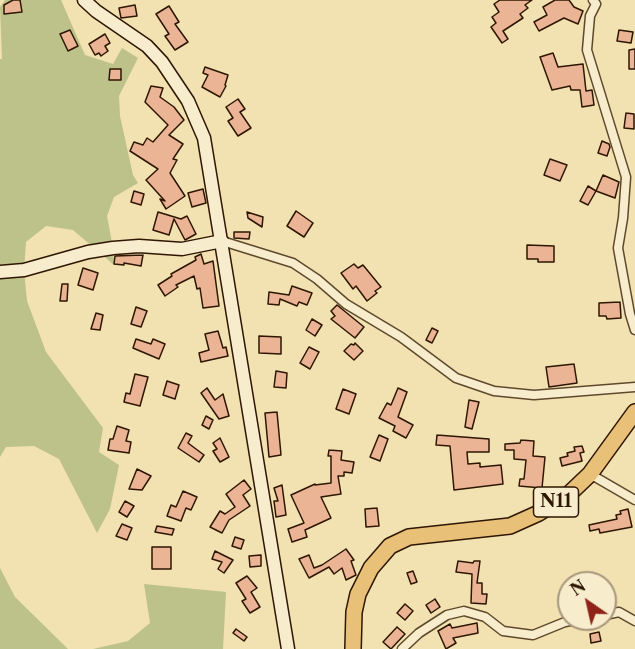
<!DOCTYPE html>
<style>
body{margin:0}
#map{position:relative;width:635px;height:649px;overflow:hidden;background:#f2e1b1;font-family:"Libre Caslon Text",serif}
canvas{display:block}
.north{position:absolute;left:557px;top:571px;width:60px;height:60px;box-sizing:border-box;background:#f7eccc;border:2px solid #a7967a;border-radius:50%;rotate:326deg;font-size:16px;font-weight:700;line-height:24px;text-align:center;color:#2e1600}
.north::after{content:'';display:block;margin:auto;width:21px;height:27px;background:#8f2418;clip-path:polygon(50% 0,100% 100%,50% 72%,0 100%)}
</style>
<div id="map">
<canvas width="635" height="649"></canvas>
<div class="north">N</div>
</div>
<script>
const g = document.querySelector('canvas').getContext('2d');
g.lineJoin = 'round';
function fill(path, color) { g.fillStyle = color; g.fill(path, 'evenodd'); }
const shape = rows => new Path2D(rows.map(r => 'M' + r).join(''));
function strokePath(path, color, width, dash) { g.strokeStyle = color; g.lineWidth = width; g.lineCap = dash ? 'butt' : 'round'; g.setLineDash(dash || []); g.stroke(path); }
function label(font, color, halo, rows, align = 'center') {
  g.font = font + ' "Libre Caslon Text",serif'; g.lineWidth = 5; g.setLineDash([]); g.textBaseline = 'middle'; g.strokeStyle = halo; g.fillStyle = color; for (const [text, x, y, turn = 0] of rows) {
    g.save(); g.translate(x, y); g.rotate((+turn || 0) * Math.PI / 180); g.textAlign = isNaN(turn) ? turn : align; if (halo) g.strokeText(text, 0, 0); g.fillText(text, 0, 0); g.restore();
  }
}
const green = shape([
 [5,0,61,0,85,55,113,64,122,48,138,58,119,96,120,116,133,175,138,183,114,197,107,216,113,248,114,265,73,230,46,226,26,242,24,270,27,301,46,352,103,428,99,452,119,465,110,509,97,533,59,459,34,446,6,447,0,457,0,59,2,59,0,7],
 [0,568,15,597,68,649,0,649],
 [144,584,226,592,223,649,93,649,128,641,150,623]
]);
const building = shape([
 [13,0,20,0,22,12,4,14,4,5,13,0],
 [500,0,532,0,525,5,528,8,520,14,523,18,503,31,508,39,502,43,491,27,496,23,492,17,499,12,494,4,500,0],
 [555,0,569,0,574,7,583,11,578,24,564,18,539,31,534,22,547,15,543,7,555,0],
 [135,5,137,16,121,18,119,8,135,5],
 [169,6,179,22,175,24,188,42,175,50,165,36,169,34,156,14,169,6],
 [70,30,78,46,68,51,60,34,70,30],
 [619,30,633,32,631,43,617,41,619,30],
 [105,34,110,43,105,46,108,51,101,56,99,53,95,55,89,44,105,34],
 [635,49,635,69,629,69,629,50,635,49],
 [553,53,558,67,583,64,586,91,592,90,594,105,582,107,580,90,571,90,570,86,552,90,540,57,553,53],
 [205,67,228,75,225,85,226,86,220,97,202,87,208,75,203,73,205,67],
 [110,69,121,69,121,80,109,80,110,69],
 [151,86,163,88,160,97,174,107,184,120,169,135,183,144,173,159,177,160,170,173,185,196,166,209,160,199,165,201,146,180,158,169,130,151,134,142,143,145,147,138,153,142,168,125,145,102,151,86],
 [238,99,245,109,240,112,251,128,238,136,228,121,233,118,226,107,238,99],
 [626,113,634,114,634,129,624,128,626,113],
 [602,141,609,144,610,147,607,156,598,153,602,141],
 [550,159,567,165,560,181,544,175,550,159],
 [603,175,619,182,615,198,596,191,603,175],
 [588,186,596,191,588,205,580,201,588,186],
 [203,189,206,203,192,207,188,193,203,189],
 [134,191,144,194,141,205,131,202,134,191],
 [296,211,313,223,304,237,287,226,296,211],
 [158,212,181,219,187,216,196,234,185,240,174,219,169,235,153,230,158,212],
 [247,212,263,217,262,227,248,218,247,212],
 [234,232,250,232,249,239,234,238,234,232],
 [527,245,554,246,554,262,538,262,538,259,527,259,527,245],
 [201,254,204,264,213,261,219,306,203,308,200,288,197,289,194,276,176,285,178,287,165,296,158,285,172,276,171,274,196,260,195,257,201,254],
 [143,255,141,266,124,263,124,265,114,264,115,256,143,255],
 [354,264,358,268,363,265,381,287,375,291,377,293,367,301,356,286,353,289,341,273,354,264],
 [83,268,98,273,93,290,78,285,83,268],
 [62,284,68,284,67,301,60,301,62,284],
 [292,286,312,293,307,305,299,302,297,306,280,299,279,305,268,304,269,292,289,295,292,286],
 [620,302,621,318,607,319,606,316,599,316,599,303,620,302],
 [337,305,364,327,355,338,331,319,335,316,331,311,337,305],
 [136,307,147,311,141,327,131,324,136,307],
 [96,313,103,315,100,330,91,329,96,313],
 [312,319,322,325,315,336,306,330,312,319],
 [432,328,438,331,432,343,426,340,432,328],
 [218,331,223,348,226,347,228,356,201,362,199,353,209,350,205,334,218,331],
 [259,336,281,337,281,354,259,353,259,336],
 [136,339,151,344,153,339,165,344,159,359,133,348,136,339],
 [355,343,363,351,354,360,344,351,351,344,354,345,355,343],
 [309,347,319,352,310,369,300,363,309,347],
 [574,364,577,383,549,387,546,367,574,364],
 [276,371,287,373,286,388,274,387,276,371],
 [135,374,148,377,140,406,124,402,126,393,130,394,135,374],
 [167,381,179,385,175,399,163,395,167,381],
 [207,388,215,400,223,394,229,416,219,419,201,393,207,388],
 [398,388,407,392,398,417,413,425,406,438,393,431,395,426,379,418,387,403,391,405,398,388],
 [343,389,356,394,349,414,336,409,343,389],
 [469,400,479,402,472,429,465,427,469,400],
 [277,412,281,455,269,457,265,413,277,412],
 [206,416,213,420,209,429,202,425,206,416],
 [117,426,129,430,126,441,131,442,129,453,108,450,110,439,113,439,117,426],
 [186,433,192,436,188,443,204,455,199,462,178,448,186,433],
 [379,435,388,439,380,461,370,457,379,435],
 [437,435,489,439,489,452,467,452,468,464,480,463,480,467,501,465,503,484,454,490,450,446,436,445,437,435],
 [220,438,229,457,220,462,213,451,217,449,213,443,220,438],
 [521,440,534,441,533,456,545,457,542,488,519,486,520,479,524,479,526,460,514,459,514,450,505,450,505,444,520,443,521,440],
 [582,446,584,452,580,453,582,461,562,466,560,458,568,456,567,453,575,451,574,447,582,446],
 [329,450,342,451,341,460,354,462,352,473,344,472,344,476,338,476,341,494,321,497,331,518,305,530,307,537,292,542,288,529,304,523,291,495,315,484,315,485,331,483,331,456,328,456,329,450],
 [137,469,151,476,142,490,129,489,137,469],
 [244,480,251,489,243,495,250,506,229,520,222,533,210,527,220,511,225,514,235,507,226,494,244,480],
 [282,485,286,515,276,517,274,501,278,501,274,488,282,485],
 [183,491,197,497,191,510,186,508,181,521,167,516,171,505,176,507,183,491],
 [125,501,134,506,127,517,119,512,125,501],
 [377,508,379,526,366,527,365,509,377,508],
 [628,509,632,527,600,533,599,529,590,531,589,525,617,519,616,515,621,514,620,511,628,509],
 [122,524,132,528,127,540,116,536,122,524],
 [157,526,174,529,172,535,155,532,157,526],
 [235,537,244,540,241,549,232,546,235,537],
 [152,547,171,547,171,569,152,569,152,547],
 [346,549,354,560,351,561,356,575,346,580,342,568,334,574,329,567,309,578,299,559,309,555,314,568,322,565,346,549],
 [215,551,233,560,224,573,218,569,222,562,212,559,215,551],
 [261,555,261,566,250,567,249,556,261,555],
 [458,561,473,563,474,561,480,561,477,583,482,583,482,594,487,594,486,604,471,603,472,574,456,572,458,561],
 [413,571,417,582,411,584,407,573,413,571],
 [247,576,257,588,251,592,260,607,250,613,242,601,246,599,236,583,247,576],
 [435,599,440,607,431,613,426,605,435,599],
 [405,604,413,611,405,620,397,613,405,604],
 [477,623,478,633,453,638,456,643,446,649,438,631,450,624,452,628,477,623],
 [397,627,405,634,391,649,383,642,397,627],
 [236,629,247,637,244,641,233,633,236,629],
 [599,632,601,641,591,643,590,634,599,632]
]);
const street = shape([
 [593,0,596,4,590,16,587,50,626,177,623,218,618,248,630,314,635,330],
 [222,241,293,263,317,279,346,304,401,337,456,378,494,391,534,395,635,387],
 [590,474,635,500],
 [605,615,619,612,635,621],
 [402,649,419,633,447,615,464,611,485,617,503,631,533,635,565,622,580,619]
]);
const secondary = shape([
 [84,0,96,11,147,46,162,62,188,101,204,138,288,649],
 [0,272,24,270,88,252,113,248,139,246,182,249,222,241]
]);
const highway = shape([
 [353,649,354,612,358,594,371,568,390,546,409,537,510,526,539,513,569,494,590,474,635,412]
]);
const shields = [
 [556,502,45]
];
const shieldNames = [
 ["N11",556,502]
];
fill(green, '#bcc28a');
fill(building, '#ebb595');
strokePath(building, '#2e1600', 1.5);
strokePath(street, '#5f492c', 11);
strokePath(secondary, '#2e1600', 15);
strokePath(highway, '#2e1600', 18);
strokePath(street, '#f7eccc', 8);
strokePath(secondary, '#f7eccc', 12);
strokePath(highway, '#e9c078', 15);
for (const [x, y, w] of shields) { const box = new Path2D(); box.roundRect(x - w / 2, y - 15, w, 30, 4.5); g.fillStyle = '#f7eccc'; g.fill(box); strokePath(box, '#2e1600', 1.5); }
label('bold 18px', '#2e1600', null, shieldNames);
</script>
